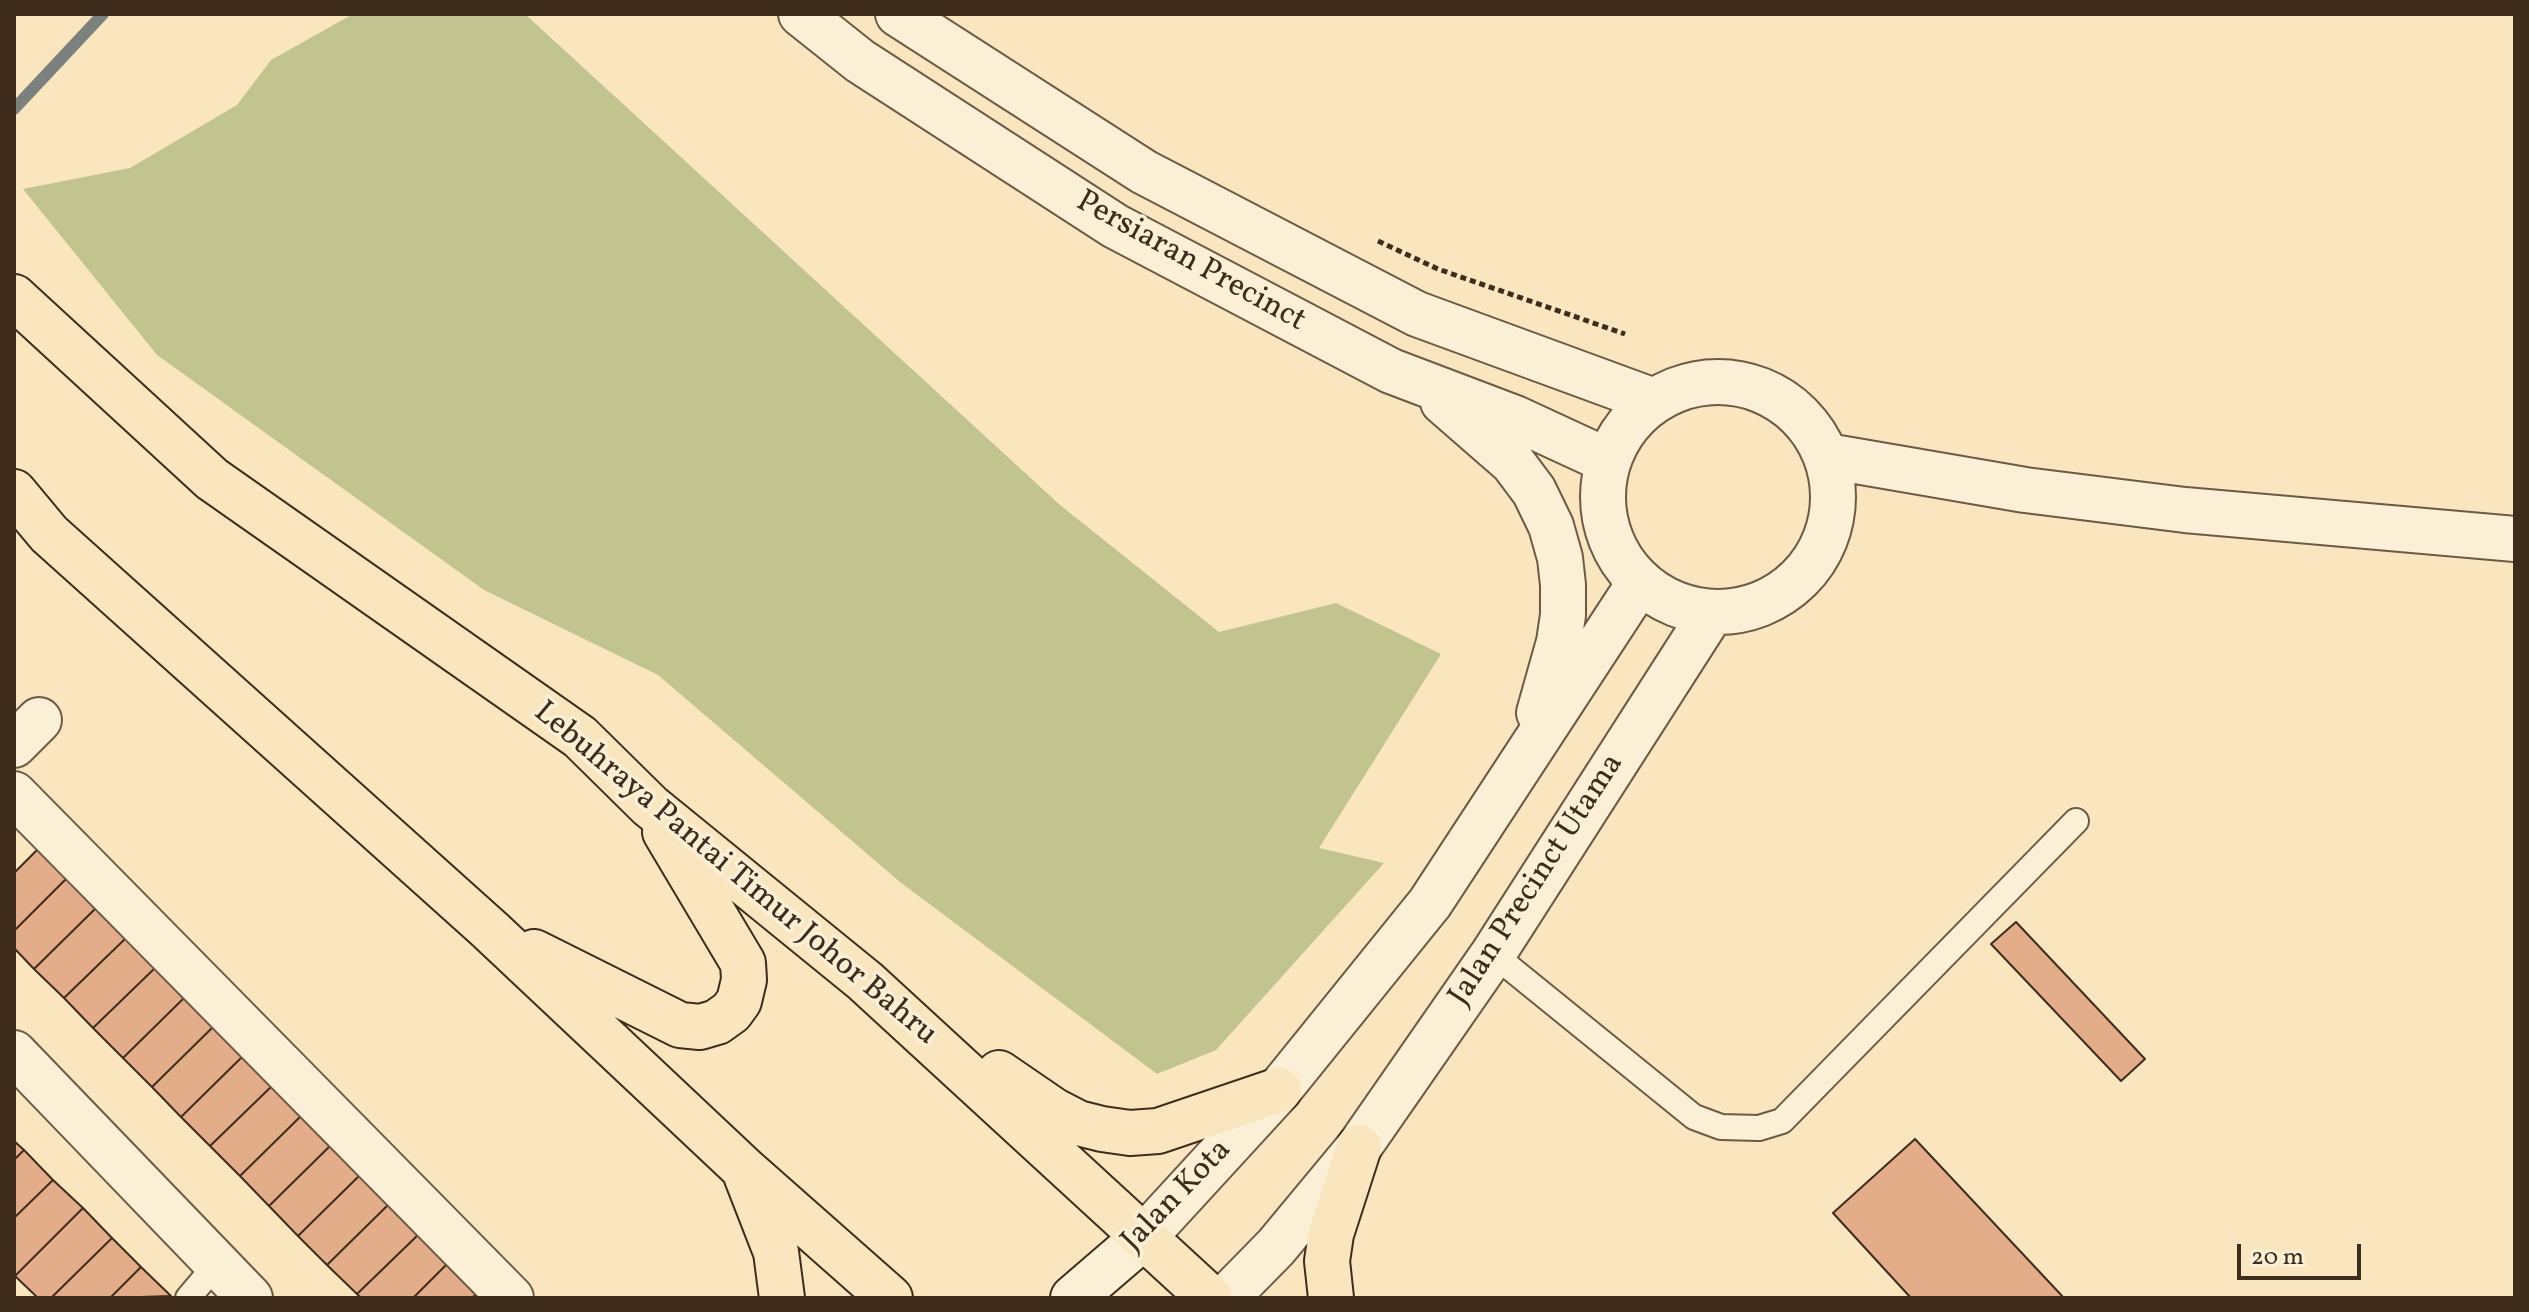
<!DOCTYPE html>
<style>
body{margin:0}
#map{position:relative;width:2529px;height:1312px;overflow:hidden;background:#f9e6bf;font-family:Vollkorn,serif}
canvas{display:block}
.frame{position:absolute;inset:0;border:16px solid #3e2c1c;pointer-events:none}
.scale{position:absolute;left:2237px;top:1244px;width:124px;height:36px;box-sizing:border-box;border:4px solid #3e2c1c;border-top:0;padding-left:10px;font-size:24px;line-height:28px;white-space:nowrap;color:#3e2c1c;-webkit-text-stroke:6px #fbefd5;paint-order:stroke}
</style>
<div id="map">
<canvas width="2529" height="1312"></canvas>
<div class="frame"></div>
<div class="scale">20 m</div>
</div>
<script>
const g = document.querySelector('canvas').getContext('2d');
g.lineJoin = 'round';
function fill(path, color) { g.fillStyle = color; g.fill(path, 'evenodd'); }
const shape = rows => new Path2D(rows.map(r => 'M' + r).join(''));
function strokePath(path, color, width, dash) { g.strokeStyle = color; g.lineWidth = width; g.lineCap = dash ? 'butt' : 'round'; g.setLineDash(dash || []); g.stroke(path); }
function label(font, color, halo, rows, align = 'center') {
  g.font = font + ' Vollkorn,serif'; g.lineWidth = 7; g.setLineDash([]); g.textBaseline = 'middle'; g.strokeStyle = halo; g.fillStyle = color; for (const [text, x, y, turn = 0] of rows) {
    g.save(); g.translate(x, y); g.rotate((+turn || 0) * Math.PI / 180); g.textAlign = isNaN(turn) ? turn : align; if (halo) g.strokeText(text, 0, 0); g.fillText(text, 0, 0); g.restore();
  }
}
const green = shape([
 [353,14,525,14,1060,505,1219,632,1336,603,1441,654,1319,848,1384,863,1216,1050,1157,1074,900,882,658,675,484,590,157,355,23,189,130,168,237,105,271,60]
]);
const stream = shape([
 [14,109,103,14]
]);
const building = shape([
 [39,848,68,877,14,931,14,873,39,848],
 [68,877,97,907,34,969,14,948,14,931,68,877],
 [97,907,127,937,64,998,34,969,97,907],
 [2016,922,2145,1059,2121,1081,1991,944,2016,922],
 [127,937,156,967,93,1028,64,998,127,937],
 [156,967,186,996,123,1058,93,1028,156,967],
 [186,996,215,1025,152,1087,123,1058,186,996],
 [215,1025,244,1055,181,1117,152,1087,215,1025],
 [244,1055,274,1084,210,1146,181,1117,244,1055],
 [274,1084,303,1114,240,1176,210,1146,274,1084],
 [303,1114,332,1144,269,1206,240,1176,303,1114],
 [1915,1139,2064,1298,1911,1298,1833,1213,1915,1139],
 [14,1141,24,1150,14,1160,14,1141],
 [332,1144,361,1174,298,1236,269,1206,332,1144],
 [24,1150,53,1180,14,1218,14,1160,24,1150],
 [361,1174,390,1203,327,1265,298,1236,361,1174],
 [53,1180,83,1208,15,1276,14,1218,53,1180],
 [390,1203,420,1233,357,1294,327,1265,390,1203],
 [83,1208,112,1238,51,1298,38,1298,15,1276,83,1208],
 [420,1233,449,1262,413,1298,361,1298,357,1294,420,1233],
 [112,1238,141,1267,110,1298,51,1298,112,1238],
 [449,1262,479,1291,472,1298,413,1298,449,1262],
 [141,1267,171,1296,110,1298,141,1267]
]);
const path = shape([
 [1378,241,1438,269,1625,334]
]);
const service = shape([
 [1493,954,1694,1117,1721,1127,1759,1128,1782,1121,2076,821],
 [188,1298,216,1265]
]);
const minor = shape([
 [801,14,860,61,1115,226,1391,371,1515,418,1608,461],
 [898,14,1144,172,1417,314,1654,401],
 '1603 497a115 115 0 1 1 230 0a115 115 0 1 1-230 0Z',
 [1443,402,1513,463,1534,491,1551,526,1560,558,1563,585,1563,615,1559,642,1539,713],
 [1827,456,2025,490,2185,510,2515,539],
 [14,745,39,720],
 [14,794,511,1298],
 [14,1053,250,1298],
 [1145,1236,1279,1090,1430,903,1640,582],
 [1226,1298,1276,1247,1359,1147,1493,954,1712,612]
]);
const secondary = shape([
 [1073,1298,1145,1236]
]);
const trunk = shape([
 [14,297,212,479,580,737,650,806,865,981,1210,1298],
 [14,492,49,534,490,930,744,1169,890,1298],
 [534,952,680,1025,700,1027,717,1022,731,1012,739,1001,744,980,743,963,665,832],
 [999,1073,1053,1110,1078,1123,1102,1129,1130,1133,1158,1131,1279,1090],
 [746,1175,776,1252,782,1298],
 [1331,1298,1327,1261,1331,1234,1359,1147]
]);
const streetNames = [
 ["Persiaran Precinct",1190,263,29],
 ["Lebuhraya Pantai Timur Johor Bahru",734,875,40],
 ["Jalan Precinct Utama",1538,881,-57],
 ["Jalan Kota",1178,1197,-46]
];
fill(green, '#c1c48f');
strokePath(stream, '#7b827d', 12);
fill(building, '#e3ad8a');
strokePath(building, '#3e2c1c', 2);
strokePath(service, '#6d5a45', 28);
strokePath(minor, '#6d5a45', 48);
strokePath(secondary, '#3e2c1c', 48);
strokePath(trunk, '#3e2c1c', 48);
strokePath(path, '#3e2c1c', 5, [6, 4]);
strokePath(service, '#fbefd5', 24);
strokePath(minor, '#fbefd5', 44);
strokePath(secondary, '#fbefd5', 44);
strokePath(trunk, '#f9e6bf', 44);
label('32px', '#3e2c1c', '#fbefd5', streetNames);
</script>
